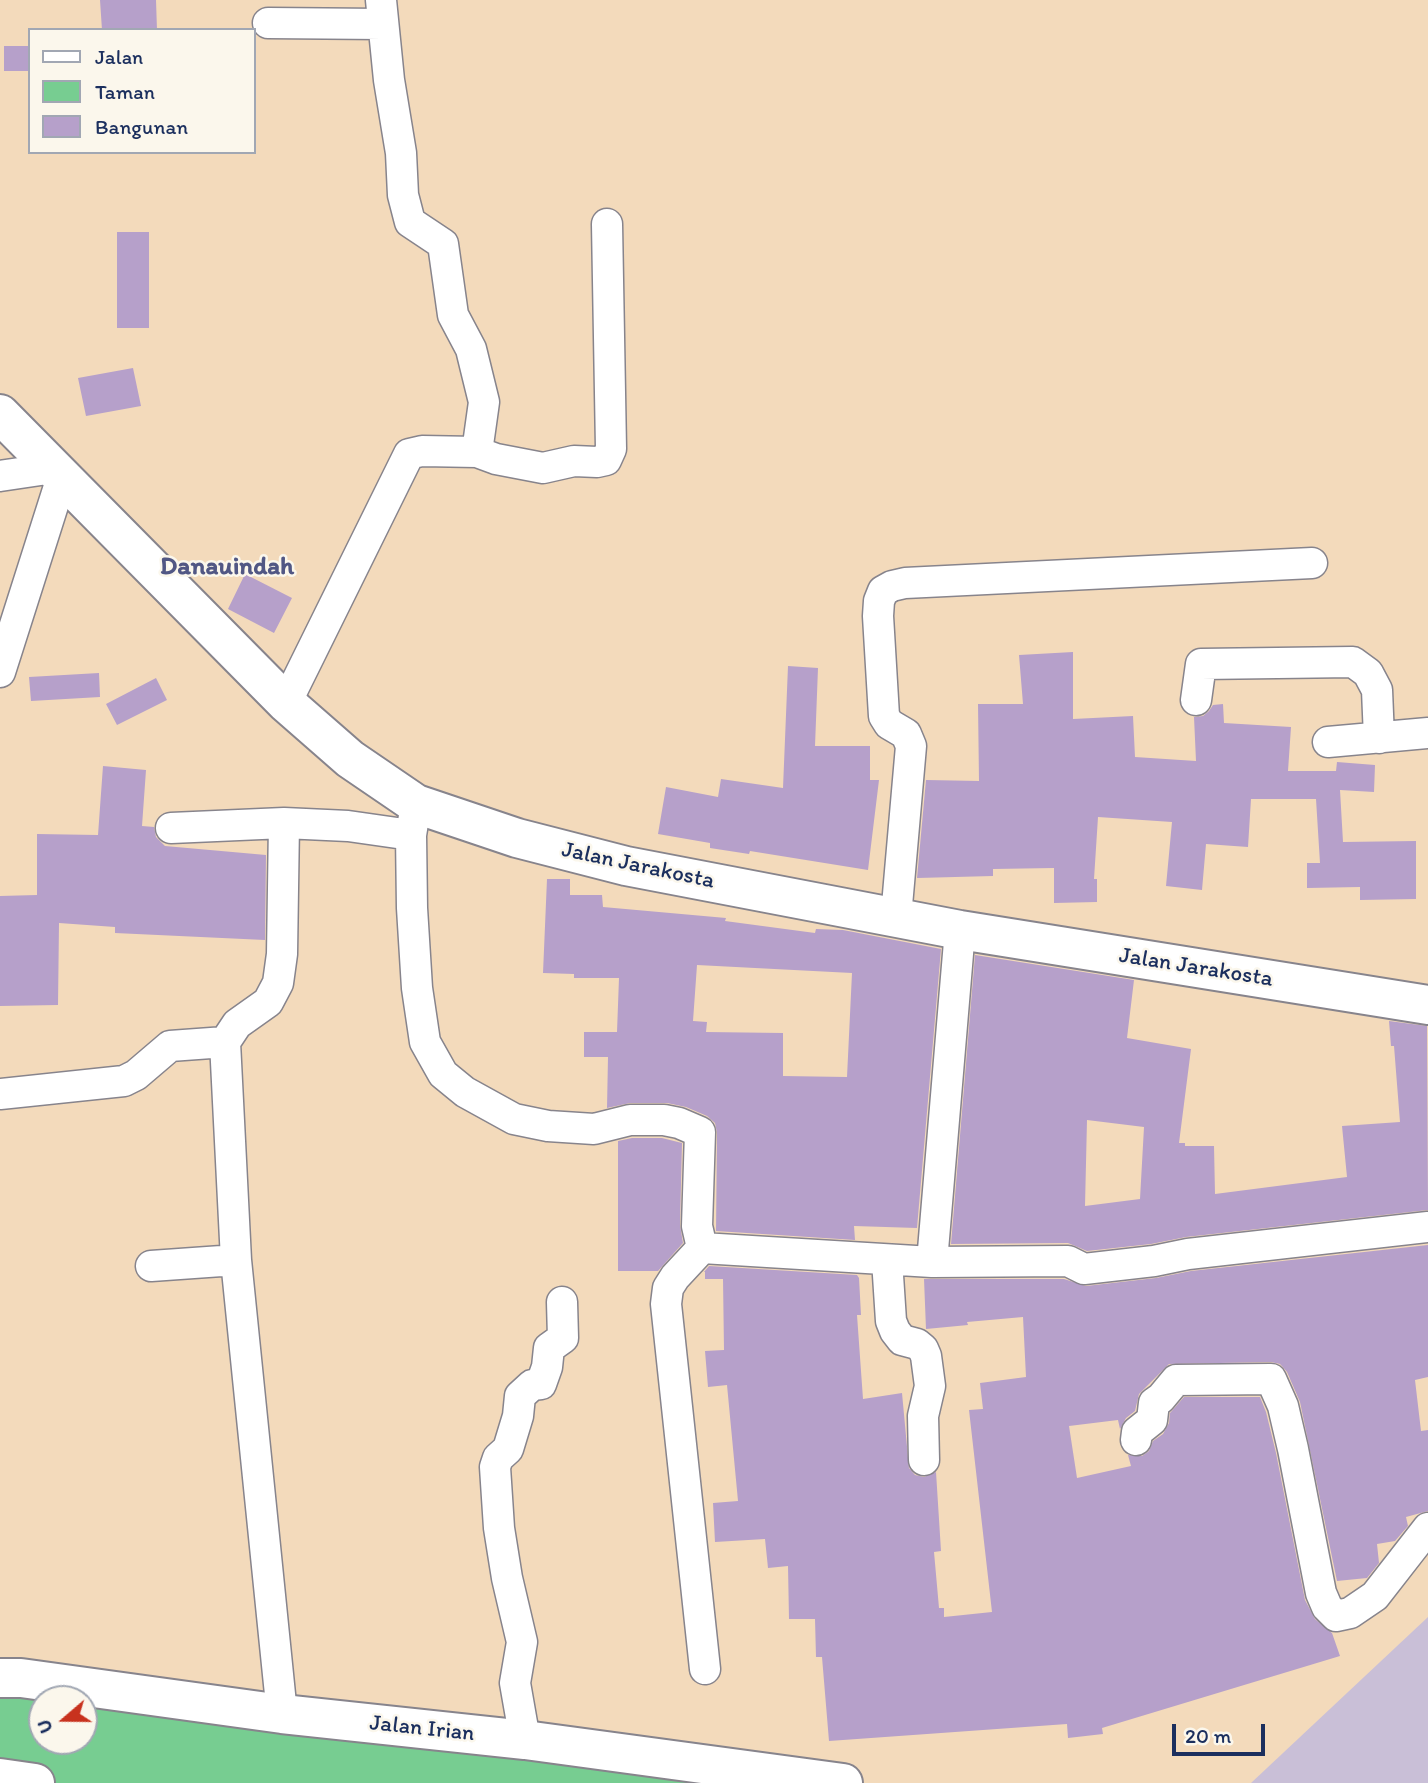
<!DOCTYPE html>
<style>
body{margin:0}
#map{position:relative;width:1428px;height:1783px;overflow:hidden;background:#f3dabb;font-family:Itim,sans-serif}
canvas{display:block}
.legend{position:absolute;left:28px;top:28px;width:228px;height:126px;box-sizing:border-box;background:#fbf7ec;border:2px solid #a1a7b3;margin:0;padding:9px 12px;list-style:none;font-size:21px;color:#1b2f5e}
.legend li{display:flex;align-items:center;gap:14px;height:35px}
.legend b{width:35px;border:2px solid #a1a7b3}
.north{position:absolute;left:28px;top:1685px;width:70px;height:70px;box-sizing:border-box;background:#fbf7ec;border:2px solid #a1a7b3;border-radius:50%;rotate:250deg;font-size:19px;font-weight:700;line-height:28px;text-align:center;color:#1b2f5e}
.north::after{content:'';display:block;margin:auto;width:24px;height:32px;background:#c8321e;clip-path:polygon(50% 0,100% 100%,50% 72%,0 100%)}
.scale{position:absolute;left:1172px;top:1724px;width:93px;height:32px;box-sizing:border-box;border:4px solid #1b2f5e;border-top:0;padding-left:9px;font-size:21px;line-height:24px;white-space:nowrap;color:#1b2f5e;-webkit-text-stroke:5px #fbf7ec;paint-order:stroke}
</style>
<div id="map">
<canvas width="1428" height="1783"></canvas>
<ul class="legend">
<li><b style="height:9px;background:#fff"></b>Jalan</li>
<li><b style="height:19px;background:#77cd91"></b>Taman</li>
<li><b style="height:19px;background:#b6a0ca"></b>Bangunan</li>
</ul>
<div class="north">U</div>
<div class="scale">20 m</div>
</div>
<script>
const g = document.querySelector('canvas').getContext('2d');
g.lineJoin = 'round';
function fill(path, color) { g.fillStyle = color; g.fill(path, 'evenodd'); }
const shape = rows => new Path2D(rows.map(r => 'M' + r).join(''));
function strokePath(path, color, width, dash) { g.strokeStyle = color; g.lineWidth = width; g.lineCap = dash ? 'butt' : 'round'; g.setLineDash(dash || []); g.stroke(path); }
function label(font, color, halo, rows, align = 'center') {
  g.font = font + ' Itim,sans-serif'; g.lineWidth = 5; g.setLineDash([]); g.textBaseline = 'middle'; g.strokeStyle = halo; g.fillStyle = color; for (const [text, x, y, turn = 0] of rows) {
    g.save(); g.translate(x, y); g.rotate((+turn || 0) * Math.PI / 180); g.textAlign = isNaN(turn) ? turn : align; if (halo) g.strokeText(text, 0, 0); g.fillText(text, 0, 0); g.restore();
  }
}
const industrial = shape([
 [1428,1617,1428,1783,1251,1783]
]);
const green = shape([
 [0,1678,843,1783,35,1783,0,1778],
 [42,1699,84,1699,84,1741,42,1741]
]);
const building = shape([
 [100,0,156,0,157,30,102,30],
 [4,46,30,46,30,71,4,71],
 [117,232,149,232,149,328,117,328],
 [133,368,141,406,86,416,78,378],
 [245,574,292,598,274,633,228,609],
 [1073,652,1073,719,1133,716,1135,757,1196,761,1194,717,1203,716,1209,711,1213,705,1223,704,1224,723,1291,727,1288,771,1336,771,1337,762,1375,765,1374,792,1340,790,1343,842,1416,841,1416,899,1360,900,1360,887,1307,888,1307,863,1320,863,1316,799,1251,799,1248,847,1206,844,1202,890,1166,886,1172,822,1098,817,1094,879,1097,879,1097,902,1054,903,1054,868,993,869,993,876,917,878,926,780,979,781,978,704,1023,704,1019,655],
 [788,666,818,668,815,746,870,746,870,780,879,780,868,870,750,851,749,854,710,848,710,843,658,834,666,787,718,797,721,779,783,788],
 [99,673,100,697,31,701,29,677],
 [156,678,167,700,117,725,106,704],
 [103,766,146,770,142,826,154,827,156,837,165,846,266,855,265,940,115,933,115,927,59,923,58,1005,0,1006,0,896,37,895,37,834,98,835],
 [547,879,570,879,570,895,602,895,603,907,726,918,725,921,815,933,816,929,843,930,941,949,917,1228,854,1226,855,1240,716,1231,717,1133,715,1123,707,1116,686,1107,667,1103,630,1103,607,1108,608,1057,584,1057,584,1032,617,1032,619,978,574,978,574,974,543,973],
 [697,965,852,973,847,1077,783,1076,783,1033,706,1032,707,1022,693,1021],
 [975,955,1134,980,1127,1038,1191,1049,1179,1143,1185,1143,1185,1146,1214,1146,1215,1194,1347,1177,1342,1126,1400,1122,1394,1046,1391,1046,1389,1021,1427,1026,1428,1210,1186,1237,1151,1244,1087,1251,1068,1243,951,1244],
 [1087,1120,1144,1127,1140,1199,1085,1206],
 [632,1138,662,1138,682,1143,680,1225,683,1243,658,1271,618,1271,618,1141],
 [1428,1245,1428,1377,1415,1380,1421,1431,1428,1430,1428,1511,1406,1517,1408,1526,1395,1541,1377,1544,1379,1563,1367,1578,1337,1581,1300,1402,1287,1372,1280,1364,1271,1362,1169,1364,1139,1394,1135,1411,1126,1418,1120,1429,1118,1420,1069,1426,1077,1478,1131,1466,1128,1455,1142,1456,1149,1451,1153,1441,1163,1434,1169,1423,1170,1413,1184,1397,1260,1397,1266,1412,1276,1453,1305,1600,1315,1619,1332,1633,1340,1656,1102,1728,1103,1734,1068,1738,1067,1724,829,1741,822,1657,816,1657,815,1619,789,1619,788,1566,768,1568,765,1539,715,1542,713,1503,738,1501,727,1385,708,1387,705,1351,724,1350,723,1279,705,1279,705,1272,704,1272,709,1266,857,1275,859,1278,861,1315,857,1315,863,1399,902,1393,909,1468,915,1475,924,1477,936,1472,941,1551,934,1552,939,1608,944,1608,944,1617,992,1612,969,1410,983,1409,980,1383,1026,1377,1023,1317,967,1322,968,1325,926,1329,924,1279,1064,1279,1086,1286,1156,1278,1191,1271]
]);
const street = shape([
 [268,23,382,24],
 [477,452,496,459,543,468,574,461,597,462,606,460,611,449,607,224],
 [0,476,54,468],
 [0,672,62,477],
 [1196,700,1201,664,1353,662,1368,673,1377,690,1379,738],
 [286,703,409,454,422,451,477,452,484,402,471,349,453,315,443,244,410,222,403,195,401,153,389,80,381,0],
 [1328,742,1428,733],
 [416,804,411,835,412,908,417,988,425,1042,443,1074,465,1092,514,1119,548,1126,594,1129,630,1120,664,1120,679,1123,700,1132,697,1226,702,1248,932,1262,1068,1261,1084,1269,1154,1261,1188,1254,1428,1227],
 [171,828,284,823,348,826,411,835],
 [896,917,911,746,906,734,889,724,884,716,878,616,879,601,883,591,892,586,905,583,1312,563],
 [0,1094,124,1081,136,1075,170,1046,225,1042],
 [702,1248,675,1277,668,1288,666,1304,705,1669],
 [887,1260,891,1321,895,1331,902,1340,917,1344,923,1349,926,1356,930,1386,923,1416,924,1460],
 [932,1262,960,930],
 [151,1266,236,1260],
 [1136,1440,1137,1432,1152,1420,1154,1403,1161,1398,1176,1380,1271,1379,1283,1406,1293,1449,1321,1593,1327,1607,1336,1616,1350,1613,1375,1596,1428,1528],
 [282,1714,236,1260,225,1042,237,1024,268,1002,278,983,282,954,284,823],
 [525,1740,515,1683,522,1642,507,1578,499,1528,495,1467,498,1458,508,1449,518,1416,520,1396,532,1385,541,1384,547,1367,549,1348,563,1338,562,1302]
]);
const secondary = shape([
 [0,414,286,703,350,759,416,804,517,838,626,866,960,930,1428,1005],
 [0,1678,21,1678,282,1714,525,1740,843,1783],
 [0,1778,35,1783]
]);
const streetNames = [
 ["Jalan Jarakosta",638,866,12],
 ["Jalan Jarakosta",1196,968,9],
 ["Jalan Irian",422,1729,6]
];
const quarterNames = [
 ["Danauindah",227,567]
];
fill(industrial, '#c9bfd7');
fill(green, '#77cd91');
fill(building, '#b6a0ca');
strokePath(street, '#87848c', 33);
strokePath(secondary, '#87848c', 42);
strokePath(street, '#fff', 30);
strokePath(secondary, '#fff', 38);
label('23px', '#1b2f5e', '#fbf7ec', streetNames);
label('bold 26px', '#515784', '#fbf7ec', quarterNames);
</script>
